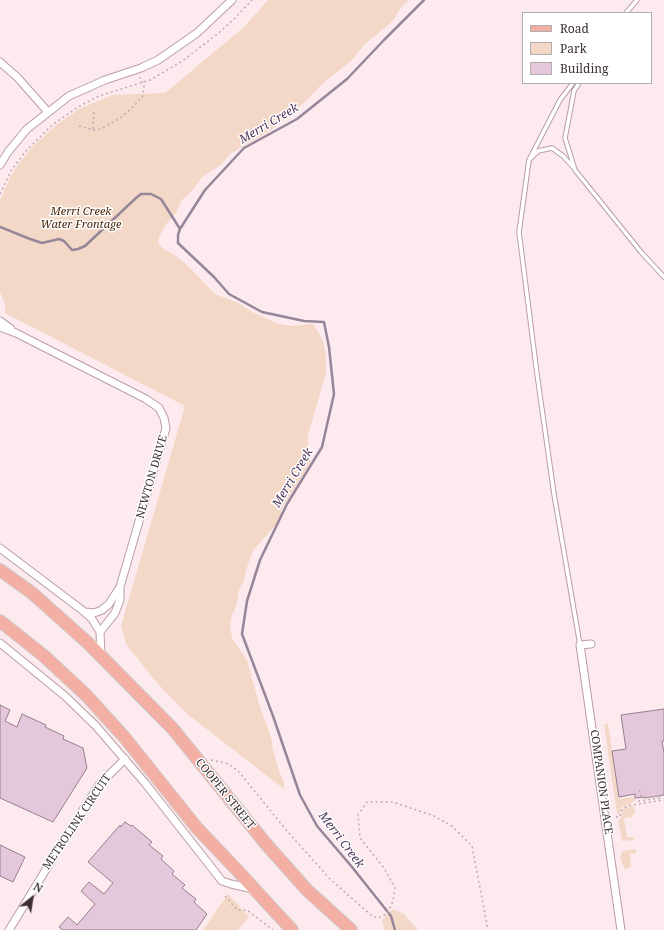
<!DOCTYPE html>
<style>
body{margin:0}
#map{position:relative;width:664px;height:930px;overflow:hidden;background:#fdeaee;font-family:"Noto Serif",serif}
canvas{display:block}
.legend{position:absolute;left:522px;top:12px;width:130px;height:72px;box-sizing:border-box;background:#fff;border:1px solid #b1acad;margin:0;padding:5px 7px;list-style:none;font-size:12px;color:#3b2f32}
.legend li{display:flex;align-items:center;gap:8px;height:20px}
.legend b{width:20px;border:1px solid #b1acad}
.north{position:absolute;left:12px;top:878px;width:40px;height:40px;-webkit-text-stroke:3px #fff;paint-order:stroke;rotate:30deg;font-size:11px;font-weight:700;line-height:16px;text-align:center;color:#3b2f32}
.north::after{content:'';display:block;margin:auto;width:14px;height:18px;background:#3b2f32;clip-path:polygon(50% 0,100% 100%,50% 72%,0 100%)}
</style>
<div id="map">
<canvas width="664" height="930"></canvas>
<ul class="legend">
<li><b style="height:5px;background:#f4afa5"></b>Road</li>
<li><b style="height:11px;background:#f4d8c7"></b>Park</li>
<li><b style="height:11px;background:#e5c7db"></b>Building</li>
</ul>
<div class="north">N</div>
</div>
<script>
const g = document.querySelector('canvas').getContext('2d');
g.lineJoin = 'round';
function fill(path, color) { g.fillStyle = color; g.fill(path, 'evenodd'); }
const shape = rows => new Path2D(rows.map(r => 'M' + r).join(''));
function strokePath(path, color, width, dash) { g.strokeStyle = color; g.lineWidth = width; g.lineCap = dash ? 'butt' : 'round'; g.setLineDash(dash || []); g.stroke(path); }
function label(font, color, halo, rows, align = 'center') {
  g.font = font + ' "Noto Serif",serif'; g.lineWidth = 3; g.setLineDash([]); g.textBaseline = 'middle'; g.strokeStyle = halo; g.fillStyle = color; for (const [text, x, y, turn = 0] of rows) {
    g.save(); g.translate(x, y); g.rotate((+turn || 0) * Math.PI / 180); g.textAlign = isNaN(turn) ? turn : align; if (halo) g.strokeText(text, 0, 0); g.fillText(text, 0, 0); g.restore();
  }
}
const green = shape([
 [268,0,409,0,401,7,393,21,365,44,351,61,323,83,304,103,271,130,230,154,222,164,202,177,193,190,181,201,176,213,167,223,159,237,158,242,162,248,173,254,185,263,215,294,238,303,252,312,279,324,292,326,312,324,316,328,323,341,326,357,326,373,308,435,308,445,311,456,310,463,281,510,281,517,280,520,253,551,246,570,244,580,239,590,237,604,232,615,230,626,232,638,247,660,259,704,271,737,273,750,279,771,284,782,284,789,186,713,157,683,126,644,121,626,185,406,5,313,5,304,0,292,0,200,10,177,20,162,34,145,55,126,79,109,112,95,165,93,244,27],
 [608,723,619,799,634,797,635,800,631,804,622,807,619,815,617,814,604,724],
 [634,806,635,813,633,814,632,817,624,818,627,837,634,837,634,840,622,841,618,820,621,818,622,813,624,808],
 [636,849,636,853,630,854,631,867,625,869,620,859,622,851],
 [228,894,249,917,238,930,203,930],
 [393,909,404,914,418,930,385,930,382,920]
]);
const stream = shape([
 [0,227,30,239,42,243,59,239,64,241,72,250,78,249,85,246,136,198,141,194,151,194,161,199,180,229],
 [395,930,391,916,352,867,317,826,300,795,273,716,242,634,247,601,260,560,287,504,322,447,334,394,329,347,324,322,304,321,262,312,229,294,214,277,178,243,178,235,180,229,205,190,244,148,297,119,347,79,384,40,424,0]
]);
const building = shape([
 [0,705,10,710,5,721,17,727,22,714,46,725,45,727,64,736,63,739,83,748,87,768,53,822,0,798,0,705],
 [664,709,664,741,662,741,664,753,664,795,645,798,645,797,635,798,635,794,619,797,612,751,626,749,621,715,664,709],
 [125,822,131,826,132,825,152,842,149,845,163,856,161,859,174,871,172,874,185,885,182,888,196,899,194,902,207,914,196,930,63,930,59,927,68,917,77,925,95,904,81,891,89,882,104,894,113,883,88,862,120,825,121,827,125,822],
 [0,845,25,857,13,882,0,876,0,845]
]);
const path = shape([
 [79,126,93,130,101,129,120,118,131,109,143,96,144,85,140,77],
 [93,129,94,111],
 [0,194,11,171,25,152,51,126,78,107,99,96,150,80,181,62,220,32,235,18,252,0],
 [211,760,229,764,239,772,287,831,331,880,371,915,378,918,387,914,393,901,395,888,384,868,360,838,358,815,367,802,393,802,434,816,452,826,472,846,488,930],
 [639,790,642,798,660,796,661,798,639,801,640,804],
 [616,817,620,817,621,811,627,806,664,800],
 [225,896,237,910,247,910,273,930]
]);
const service = shape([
 [626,13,637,0],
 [573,83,560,100,529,160,519,232,537,374,554,494,580,645],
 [579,83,574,91,565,138,575,170,641,252,664,277],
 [531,158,538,151,552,148,563,156,574,168]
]);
const minor = shape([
 [0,62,17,77,48,112],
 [0,165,8,152,27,129,69,96,105,80,141,68,158,60,197,33,232,0],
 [0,321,11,329],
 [0,327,16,333,146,399,159,408,164,418,166,428,120,587,109,604,102,610,94,613,85,612],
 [0,548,82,610,92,619,100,632,101,655],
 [100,632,115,613,120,600,120,587],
 [0,643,65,696,96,726,145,783,222,881,231,884,253,889],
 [591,644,580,645,621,930],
 [9,930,67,835,99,785,125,759]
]);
const primary = shape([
 [0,570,32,593,88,643,173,729,266,844,307,890,351,930],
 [0,621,44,656,86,695,125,738,197,828,236,869,292,930]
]);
const parkNames = [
 ["Merri Creek",81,212],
 ["Water Frontage",81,225]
];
const streetNames = [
 ["NEWTON DRIVE",152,477,-74],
 ["COMPANION PLACE",601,782,82],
 ["COOPER STREET",225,794,51],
 ["METROLINK CIRCUIT",77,822,-56]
];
const waterNames = [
 ["Merri Creek",269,124,-31],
 ["Merri Creek",293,478,-59],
 ["Merri Creek",341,840,53]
];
fill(green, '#f4d8c7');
strokePath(stream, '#95869a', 2.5);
fill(building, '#e5c7db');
strokePath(building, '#957e8d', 1);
strokePath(service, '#ba9ea4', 5.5);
strokePath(minor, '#ba9ea4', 9);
strokePath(primary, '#d0cdce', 14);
strokePath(path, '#bcabaf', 1.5, [2, 3]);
strokePath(service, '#fff', 3.5);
strokePath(minor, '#fff', 7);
strokePath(primary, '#f4afa5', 12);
label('italic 11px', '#451f00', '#fff', parkNames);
label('11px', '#3b2f32', '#fff', streetNames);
label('italic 12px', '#4d345b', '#fff', waterNames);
</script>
